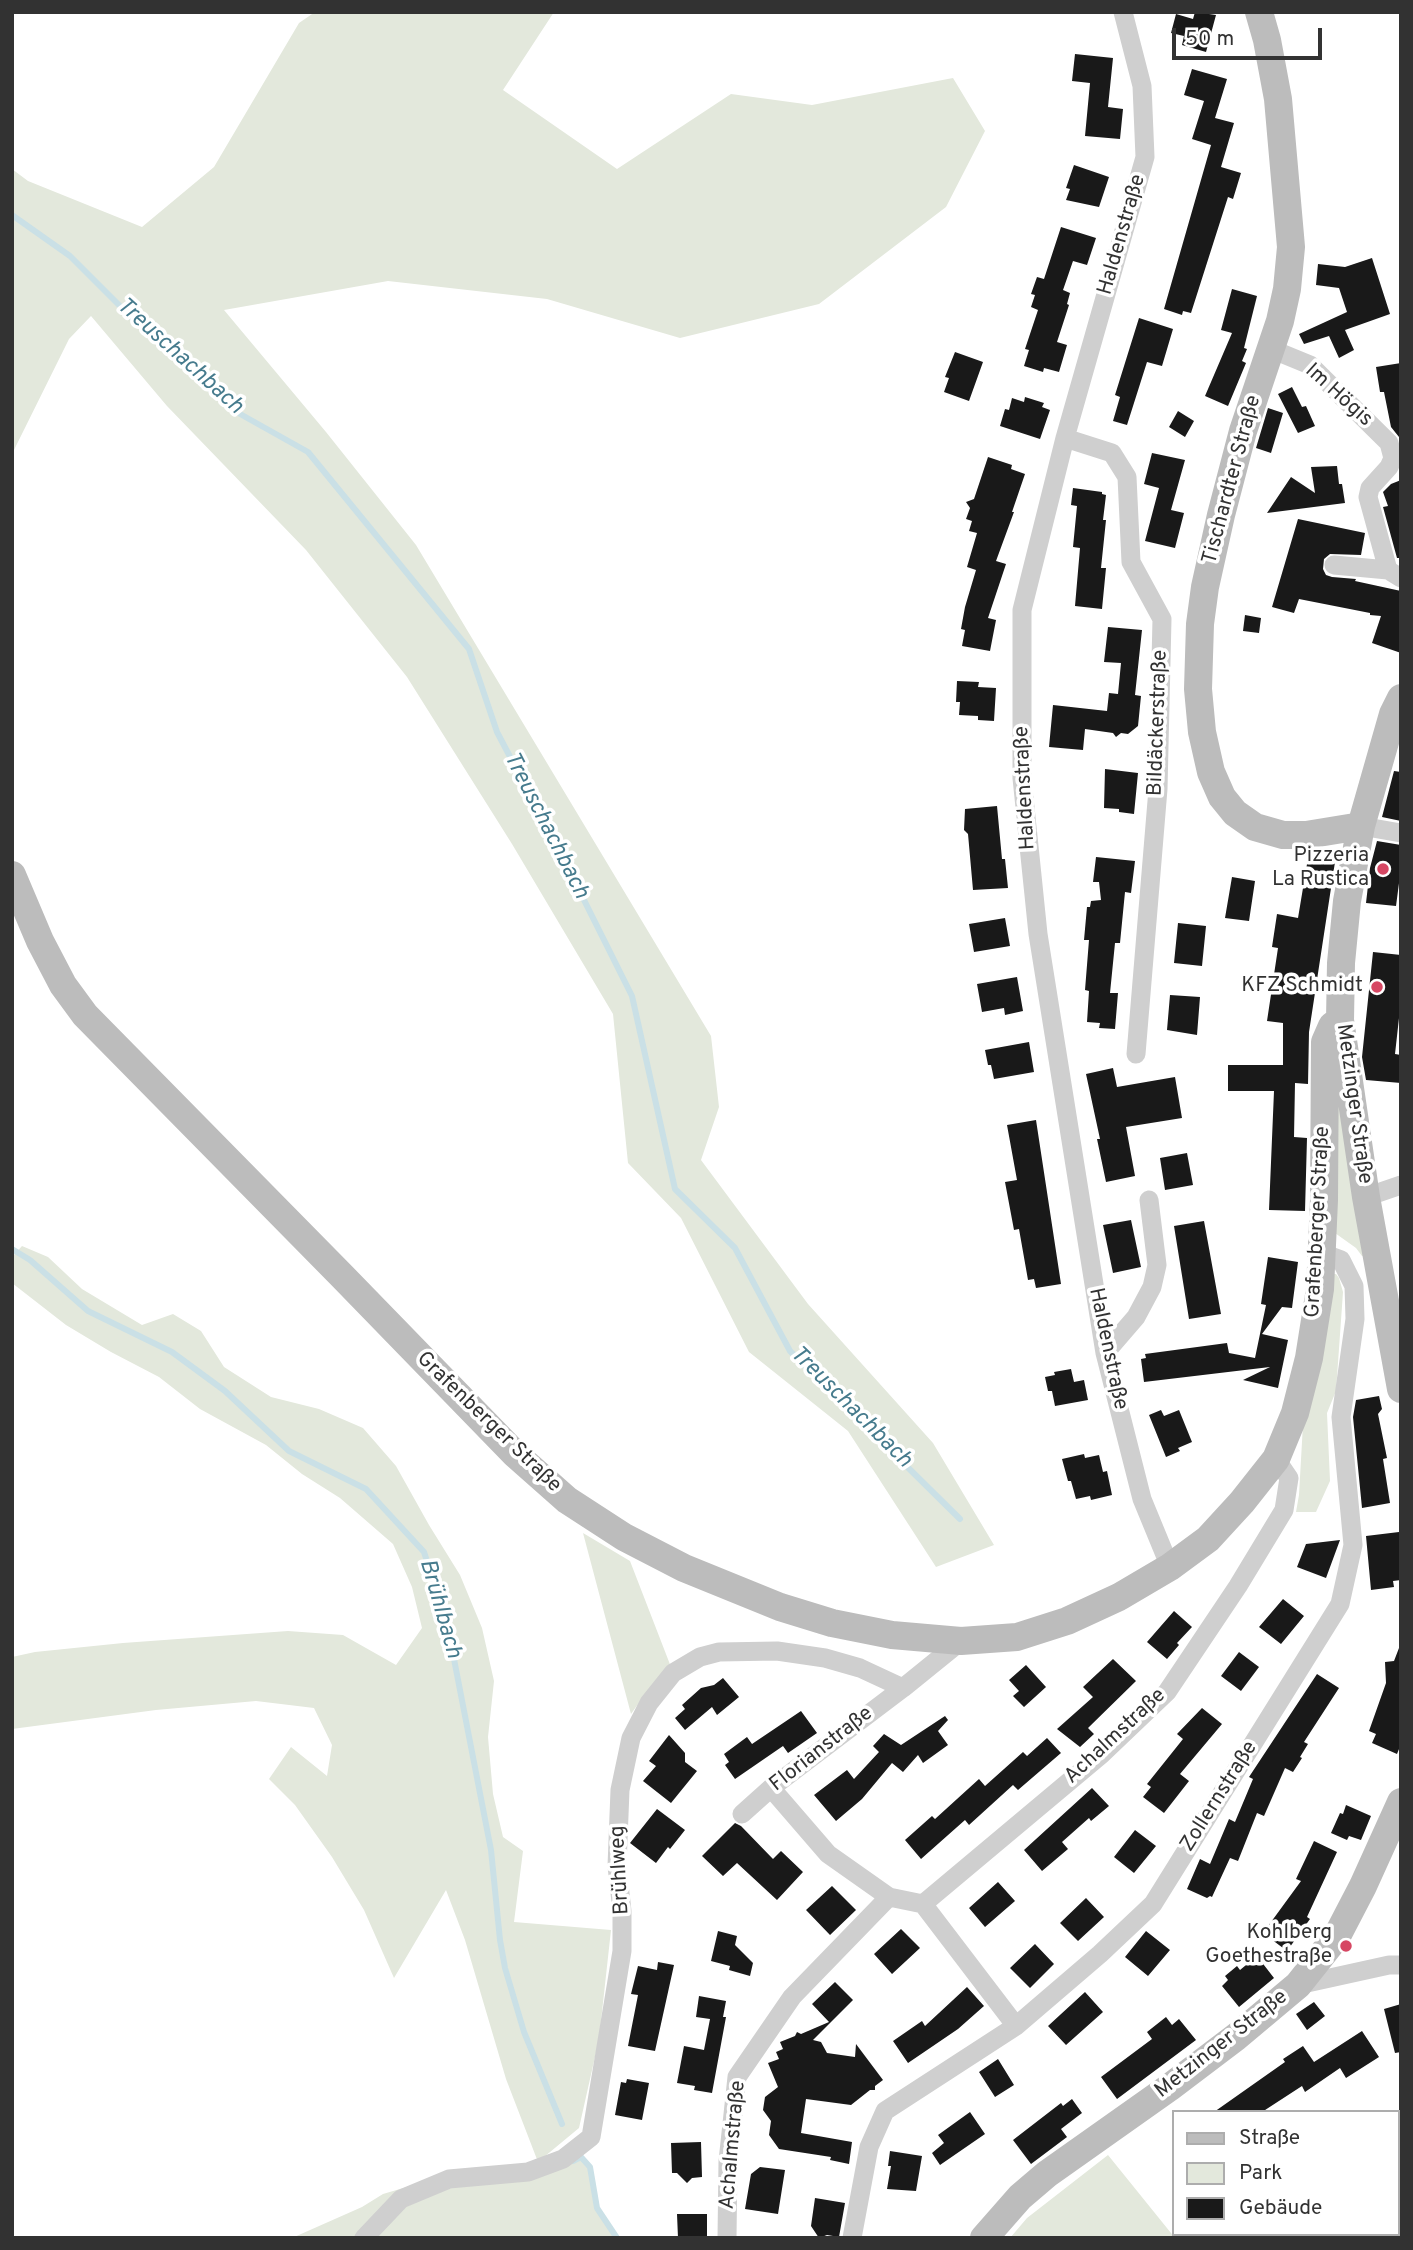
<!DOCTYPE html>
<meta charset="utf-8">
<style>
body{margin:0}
#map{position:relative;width:1413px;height:2250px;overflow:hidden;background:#fff;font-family:Overpass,sans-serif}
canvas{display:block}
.frame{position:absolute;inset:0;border:14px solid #323232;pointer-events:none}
.legend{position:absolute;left:1172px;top:2110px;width:228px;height:126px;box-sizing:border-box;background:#fff;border:2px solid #adadad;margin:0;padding:9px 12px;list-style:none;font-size:21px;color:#323232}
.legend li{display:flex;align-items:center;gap:14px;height:35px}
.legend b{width:35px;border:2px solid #adadad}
.scale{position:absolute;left:1172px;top:28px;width:150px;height:32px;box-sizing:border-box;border:4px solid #323232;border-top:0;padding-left:9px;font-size:21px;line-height:24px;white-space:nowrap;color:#323232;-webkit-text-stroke:5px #fff;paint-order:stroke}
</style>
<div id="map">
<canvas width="1413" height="2250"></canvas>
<div class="frame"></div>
<ul class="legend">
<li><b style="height:9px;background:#bcbcbc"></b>Straße</li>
<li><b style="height:19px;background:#e3e8dc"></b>Park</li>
<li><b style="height:19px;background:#191919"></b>Gebäude</li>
</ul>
<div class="scale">50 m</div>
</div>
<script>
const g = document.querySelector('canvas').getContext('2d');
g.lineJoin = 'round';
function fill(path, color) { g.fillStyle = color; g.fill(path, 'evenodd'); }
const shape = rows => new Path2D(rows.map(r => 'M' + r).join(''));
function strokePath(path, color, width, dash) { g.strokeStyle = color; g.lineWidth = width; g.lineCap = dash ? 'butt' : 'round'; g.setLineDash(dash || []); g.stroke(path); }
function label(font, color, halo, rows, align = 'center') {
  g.font = font + ' Overpass,sans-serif'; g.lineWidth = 7; g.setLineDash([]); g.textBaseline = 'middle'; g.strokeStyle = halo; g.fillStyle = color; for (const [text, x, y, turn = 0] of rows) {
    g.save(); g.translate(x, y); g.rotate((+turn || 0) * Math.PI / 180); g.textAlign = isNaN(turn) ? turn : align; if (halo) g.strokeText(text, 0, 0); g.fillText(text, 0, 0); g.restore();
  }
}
const green = shape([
 [315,12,554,12,503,90,617,169,731,94,812,105,953,78,985,131,946,207,819,304,680,338,547,299,388,281,224,310,326,432,416,545,711,1036,719,1107,701,1160,808,1304,933,1443,994,1545,936,1567,848,1431,749,1352,681,1218,628,1163,613,1014,512,844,407,677,306,550,167,406,91,316,69,339,12,454,12,169,28,181,142,227,214,167,299,23],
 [1336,1068,1367,1256,1362,1256,1356,1248,1335,1233],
 [22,1246,48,1257,82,1289,142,1325,173,1314,201,1331,224,1367,271,1397,319,1409,363,1428,396,1466,429,1525,460,1575,482,1628,494,1681,488,1737,493,1794,503,1837,523,1851,514,1922,611,1930,599,2039,579,2128,538,2162,506,2079,465,1940,446,1890,394,1978,364,1910,332,1857,295,1805,269,1779,291,1747,327,1776,332,1745,314,1708,256,1701,156,1710,12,1729,12,1657,35,1652,123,1643,288,1631,343,1635,396,1665,422,1628,412,1587,393,1544,340,1498,302,1474,266,1445,200,1409,159,1377,111,1352,66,1325,12,1283,12,1257],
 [1332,1274,1336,1274,1339,1278,1343,1292,1336,1391,1327,1413,1330,1481,1316,1512,1296,1512,1299,1495,1303,1424],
 [583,1533,630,1561,671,1667,648,1690,631,1714],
 [1108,2155,1175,2238,1010,2238,1027,2218],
 [581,2157,590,2167,597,2208,617,2238,372,2238,405,2205,450,2187,528,2179],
 [410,2186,355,2238,292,2238,362,2207,383,2194]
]);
const stream = shape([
 [12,215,70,256,134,320,233,410,308,452,469,649,497,732,557,846,632,996,675,1189,735,1248,790,1351,960,1519],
 [12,1249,30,1260,88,1311,172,1352,225,1391,289,1451,366,1489,424,1552,447,1623,491,1850,500,1940,505,1968,524,2032,562,2124],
 [573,2161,581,2157,590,2167,597,2208,617,2238]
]);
const building = shape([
 [1195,12,1216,15,1206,52,1182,45,1184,36,1171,33,1176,14,1193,19],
 [1075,54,1113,58,1108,107,1123,109,1120,139,1085,136,1090,83,1072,81],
 [1192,69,1227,79,1215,118,1234,123,1221,167,1241,173,1233,199,1228,197,1191,313,1183,311,1182,315,1164,309,1211,145,1192,139,1204,101,1184,95],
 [1074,165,1109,177,1099,207,1066,200,1070,189,1066,188],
 [1061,227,1096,238,1087,265,1073,261,1063,290,1070,293,1067,304,1069,305,1057,342,1067,345,1059,372,1044,368,1043,372,1024,366,1029,350,1025,349,1038,310,1031,307,1035,295,1031,294,1037,277,1044,279],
 [1372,258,1390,314,1345,330,1354,350,1339,358,1329,336,1304,344,1299,334,1347,312,1339,288,1316,285,1318,264,1345,267],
 [1232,289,1257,296,1244,348,1247,349,1242,361,1246,363,1228,406,1205,396,1232,333,1221,330],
 [1139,318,1173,329,1162,366,1147,362,1127,425,1113,421,1120,397,1115,395],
 [955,352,983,362,969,401,944,392,949,378,945,377],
 [1401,363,1401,437,1399,437,1391,427,1384,392,1380,392,1376,367],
 [1292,387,1302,407,1306,406,1315,426,1298,433,1278,394],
 [1025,397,1044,403,1042,407,1050,410,1040,439,1000,426,1005,409,1009,410,1012,398,1024,402],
 [1268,408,1283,413,1271,453,1256,448],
 [1178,411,1194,421,1185,437,1169,427],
 [1152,453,1185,460,1171,510,1184,513,1175,548,1145,541,1159,488,1144,484],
 [988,457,1012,465,1011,469,1025,474,1012,512,1014,512,996,561,1006,564,988,618,996,620,990,651,962,646,965,630,961,629,965,607,976,570,967,567,977,533,969,531,972,521,966,519,970,508,966,502,974,499],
 [1337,466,1339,484,1342,484,1345,503,1267,513,1291,477,1315,493,1311,467],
 [1401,480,1401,558,1397,558,1383,507,1388,506,1383,492,1391,484],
 [1073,488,1102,492,1102,494,1106,495,1103,520,1106,520,1101,568,1106,568,1102,609,1075,606,1080,548,1073,547,1077,506,1071,505],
 [1298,519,1365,533,1361,555,1330,554,1324,559,1323,569,1326,575,1332,577,1356,579,1355,581,1401,591,1401,653,1372,643,1381,616,1370,615,1370,613,1299,599,1294,613,1272,607],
 [1245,615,1261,618,1259,633,1243,631],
 [1108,627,1142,630,1135,695,1141,696,1138,726,1128,734,1121,733,1116,737,1113,733,1085,729,1083,750,1049,747,1053,705,1107,711,1109,693,1118,694,1121,663,1104,662],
 [957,681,979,682,978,687,996,688,994,721,978,720,978,716,959,715,960,702,956,702],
 [1105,769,1138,773,1134,814,1119,812,1119,809,1104,808],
 [1394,771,1401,772,1401,821,1382,817],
 [997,806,1002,859,1005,859,1008,888,973,890,968,834,964,830,965,809],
 [1377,841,1401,845,1401,868,1396,906,1366,903,1370,868],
 [1096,857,1135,861,1131,893,1125,892,1120,943,1115,943,1110,993,1118,993,1115,1029,1099,1028,1100,1023,1087,1022,1089,991,1085,990,1089,940,1084,940,1087,907,1090,907,1091,901,1101,900,1099,882,1093,882],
 [1308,858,1335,862,1309,1032,1308,1084,1295,1083,1294,1137,1307,1138,1305,1211,1269,1210,1274,1091,1228,1091,1228,1065,1283,1065,1283,1023,1267,1021,1278,948,1272,947,1277,914,1298,918],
 [1232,877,1255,881,1249,921,1225,918],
 [1005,918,1010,946,974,952,969,924],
 [1178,923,1206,926,1202,966,1174,963],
 [1373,952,1401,955,1401,1000,1395,1054,1401,1055,1401,1083,1366,1080,1362,1057],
 [1017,977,1023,1011,1005,1015,1004,1008,982,1012,977,984],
 [1170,995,1200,997,1197,1035,1167,1030],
 [1029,1042,1034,1072,994,1079,991,1065,988,1065,985,1050],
 [1113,1068,1117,1087,1175,1077,1182,1118,1126,1127,1135,1176,1106,1182,1097,1139,1100,1139,1086,1074],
 [1036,1120,1061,1284,1036,1288,1034,1279,1028,1280,1019,1229,1014,1230,1005,1182,1017,1180,1007,1125],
 [1187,1153,1193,1185,1165,1190,1160,1158],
 [1131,1220,1141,1267,1113,1273,1103,1225],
 [1204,1221,1221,1314,1189,1319,1174,1226],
 [1268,1257,1298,1262,1292,1308,1282,1307,1262,1334,1288,1340,1278,1388,1243,1380,1270,1367,1144,1382,1141,1359,1146,1358,1145,1354,1227,1343,1229,1353,1255,1358,1266,1305,1261,1304],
 [1071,1369,1074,1382,1084,1380,1088,1400,1055,1406,1052,1391,1048,1391,1045,1377,1055,1375,1054,1372],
 [1379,1396,1382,1409,1378,1414,1387,1458,1383,1459,1390,1503,1362,1508,1353,1417,1356,1400],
 [1161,1410,1164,1416,1179,1410,1192,1442,1178,1448,1180,1451,1166,1457,1149,1415],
 [1084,1454,1085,1458,1099,1455,1103,1472,1107,1471,1112,1495,1091,1500,1090,1496,1076,1499,1071,1481,1068,1481,1062,1459],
 [1399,1532,1401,1580,1393,1581,1394,1587,1371,1590,1366,1536],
 [1340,1540,1326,1578,1297,1567,1306,1544],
 [1283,1599,1304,1616,1281,1644,1259,1627],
 [1174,1611,1192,1627,1177,1643,1179,1645,1167,1659,1147,1642],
 [1399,1648,1401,1744,1397,1754,1372,1743,1376,1734,1369,1731,1386,1683,1385,1662,1394,1661],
 [1239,1652,1259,1667,1241,1691,1221,1676],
 [1113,1659,1136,1681,1088,1728,1094,1734,1080,1747,1057,1729,1093,1697,1083,1687],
 [1026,1665,1046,1687,1024,1707,1013,1696,1019,1691,1009,1680],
 [1317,1674,1339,1688,1304,1742,1308,1744,1300,1757,1302,1758,1293,1772,1285,1768,1264,1816,1257,1813,1238,1861,1230,1858,1212,1897,1210,1896,1207,1898,1187,1889,1200,1859,1210,1864,1229,1819,1235,1822,1253,1779,1249,1777],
 [723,1678,739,1697,717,1715,712,1707,685,1730,675,1718,685,1709,682,1705,701,1688,714,1685],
 [1202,1708,1222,1724,1180,1774,1189,1781,1164,1813,1143,1797,1151,1787,1147,1784,1183,1739,1177,1734],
 [801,1711,817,1733,788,1753,783,1746,735,1779,725,1765,729,1762,724,1754,747,1737,752,1744],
 [945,1716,948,1720,938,1731,948,1745,923,1763,918,1755,903,1772,892,1763,862,1799,836,1821,814,1795,847,1770,854,1779,879,1752,873,1746,884,1734,901,1745],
 [669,1735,685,1753,685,1762,697,1771,671,1803,643,1781,656,1766,649,1761],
 [1047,1738,1061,1753,1018,1790,1013,1785,969,1825,965,1820,921,1859,905,1840,932,1816,935,1819,979,1779,985,1786,1023,1752,1027,1756],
 [1092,1788,1109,1806,1091,1821,1089,1818,1062,1842,1068,1849,1042,1871,1024,1850],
 [1346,1805,1371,1816,1361,1840,1349,1836,1347,1840,1331,1833,1340,1813,1343,1814],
 [657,1809,685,1830,670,1849,668,1847,656,1863,630,1843],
 [735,1823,741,1826,773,1859,781,1851,803,1872,777,1900,737,1863,723,1876,702,1856],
 [1135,1830,1156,1846,1134,1873,1114,1857],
 [1314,1841,1337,1852,1307,1917,1310,1919,1287,1951,1263,1933,1301,1881,1296,1879],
 [998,1882,1015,1901,985,1927,969,1908],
 [832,1886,856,1910,830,1935,806,1910],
 [1086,1898,1104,1917,1078,1941,1060,1923],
 [901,1929,920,1948,892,1974,874,1954],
 [718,1931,737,1936,735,1945,753,1963,750,1976,729,1970,730,1966,711,1961],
 [1146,1931,1170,1950,1148,1976,1125,1957],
 [1035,1944,1054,1964,1030,1988,1010,1968],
 [1257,1956,1274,1978,1239,2007,1222,1986,1228,1980,1225,1976,1237,1966,1240,1970],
 [658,1962,674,1965,655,2051,628,2046,638,1995,631,1994,638,1966,657,1970],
 [835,1982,853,2000,813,2040,821,2042,827,2053,855,2057,856,2044,883,2080,875,2086,875,2090,870,2090,851,2105,806,2099,801,2133,852,2142,849,2164,830,2160,831,2157,779,2149,769,2135,771,2121,763,2110,765,2097,778,2087,768,2063,779,2059,776,2052,783,2049,780,2042,795,2036,797,2032,801,2034,829,2022,812,2004],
 [967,1987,984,2006,958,2029,908,2063,893,2041,922,2021,925,2026],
 [1085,1992,1103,2012,1066,2045,1048,2026],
 [699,1996,726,2001,723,2017,726,2017,712,2093,694,2090,695,2086,677,2083,684,2046,704,2050,710,2019,696,2017],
 [1314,2002,1325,2016,1307,2030,1296,2014],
 [1401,2004,1401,2052,1395,2053,1384,2009],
 [1166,2017,1172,2025,1179,2019,1196,2040,1117,2099,1101,2077,1152,2039,1147,2032],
 [1362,2031,1379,2057,1346,2078,1340,2068,1305,2092,1302,2086,1262,2112,1214,2112,1285,2062,1283,2059,1303,2046,1314,2062],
 [998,2059,1014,2085,995,2097,979,2072],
 [627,2079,649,2083,642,2120,615,2115,621,2082,626,2083],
 [1072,2099,1082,2113,1061,2129,1067,2137,1031,2164,1013,2140,1061,2103,1063,2106],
 [970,2112,985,2134,940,2165,932,2153,944,2143,938,2135],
 [701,2142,702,2177,692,2178,687,2183,677,2173,672,2173,671,2143],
 [890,2151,922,2156,916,2191,887,2189,891,2166,888,2166],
 [760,2167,785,2170,778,2214,745,2209,751,2174],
 [815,2198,845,2203,839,2237,827,2235,819,2238,811,2226],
 [677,2214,707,2214,707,2238,678,2238]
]);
const street = shape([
 [1123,12,1142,86,1145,157,1065,438,1022,610,1022,778,1038,934,1105,1353,1142,1499,1170,1567],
 [1271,349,1310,365,1389,443,1393,458,1389,467,1370,488,1368,497,1388,570,1401,578],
 [1065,438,1112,453,1127,477,1131,562,1162,619,1158,789,1136,1054],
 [1334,565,1388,570],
 [1361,826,1401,833],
 [1366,1197,1401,1185],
 [1105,1353,1136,1317,1152,1287,1157,1265,1149,1200],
 [771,1788,828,1854,889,1897,923,1904,1016,2026],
 [742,1814,771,1788,903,1688],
 [923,1904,1102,1754,1167,1692,1238,1586,1284,1510,1289,1478,1276,1459],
 [1298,1985,1389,1965,1401,1965],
 [1397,2162,1401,2159],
 [364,2238,401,2199,449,2179,528,2172,563,2159,591,2137,622,1951,622,1911,617,1866,620,1790,631,1738,649,1703,673,1673,700,1657,719,1652,777,1651,825,1658,860,1668,903,1688,961,1641],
 [727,2238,728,2161,737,2077,792,1997,889,1897],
 [852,2238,869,2147,885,2111,1016,2026,1100,1954,1153,1904,1340,1604,1353,1545,1341,1417,1355,1319,1354,1286,1341,1260,1322,1253]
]);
const secondary = shape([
 [1259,12,1267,40,1278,99,1291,247,1287,289,1280,321,1243,431,1221,515,1205,587,1200,624,1198,689,1202,732,1211,772,1222,797,1235,813,1255,827,1283,835,1306,835,1361,826],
 [1401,698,1393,714,1361,826,1347,901,1341,963,1340,1020,1366,1197,1401,1389],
 [12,875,40,941,63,985,85,1015,343,1277,515,1454,567,1500,624,1537,684,1568,780,1607,832,1623,892,1635,961,1641,1017,1637,1067,1621,1119,1597,1170,1567,1208,1539,1242,1502,1276,1459,1295,1413,1309,1358,1320,1289,1324,1200,1325,1042,1332,1026,1340,1020],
 [984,2238,1020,2197,1047,2174,1170,2087,1236,2037,1298,1985,1337,1936,1363,1886,1401,1802]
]);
const markers = [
 [1383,869,7,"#d64763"],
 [1377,987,7,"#d64763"],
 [1346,1946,7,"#d64763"]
];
const streetNames = [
 ["Haldenstraße",1123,235,-74],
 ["Im Högis",1338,396,42],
 ["Tischardter Straße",1233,480,-75],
 ["Bildäckerstraße",1159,723,-88],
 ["Haldenstraße",1026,788,-93],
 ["Metzinger Straße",1353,1104,82],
 ["Grafenberger Straße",1319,1222,-87],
 ["Haldenstraße",1107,1349,78],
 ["Grafenberger Straße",488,1423,44],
 ["Achalmstraße",1116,1737,-43],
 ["Florianstraße",822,1750,-38],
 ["Zollernstraße",1220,1797,-58],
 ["Brühlweg",621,1870,-93],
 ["Metzinger Straße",1222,2045,-38],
 ["Achalmstraße",734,2145,-85]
];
const poiNames = [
 ["Pizzeria",1369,857],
 ["La Rustica",1369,881],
 ["KFZ Schmidt",1363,987],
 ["Kohlberg",1332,1934],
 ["Goethestraße",1332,1958]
];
const waterNames = [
 ["Treuschachbach",179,357,42],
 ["Treuschachbach",545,826,63],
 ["Treuschachbach",850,1408,45],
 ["Brühlbach",439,1609,74]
];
fill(green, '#e3e8dc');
strokePath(stream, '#cae0e6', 6);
fill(building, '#191919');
strokePath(street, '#cfcfcf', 19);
strokePath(secondary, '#bcbcbc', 28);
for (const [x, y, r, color] of markers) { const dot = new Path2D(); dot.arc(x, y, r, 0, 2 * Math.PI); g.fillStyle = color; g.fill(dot); strokePath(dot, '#fff', 2.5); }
label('21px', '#323232', '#fff', streetNames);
label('21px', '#323232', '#fff', poiNames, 'right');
label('italic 23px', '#467b8d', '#fff', waterNames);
</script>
